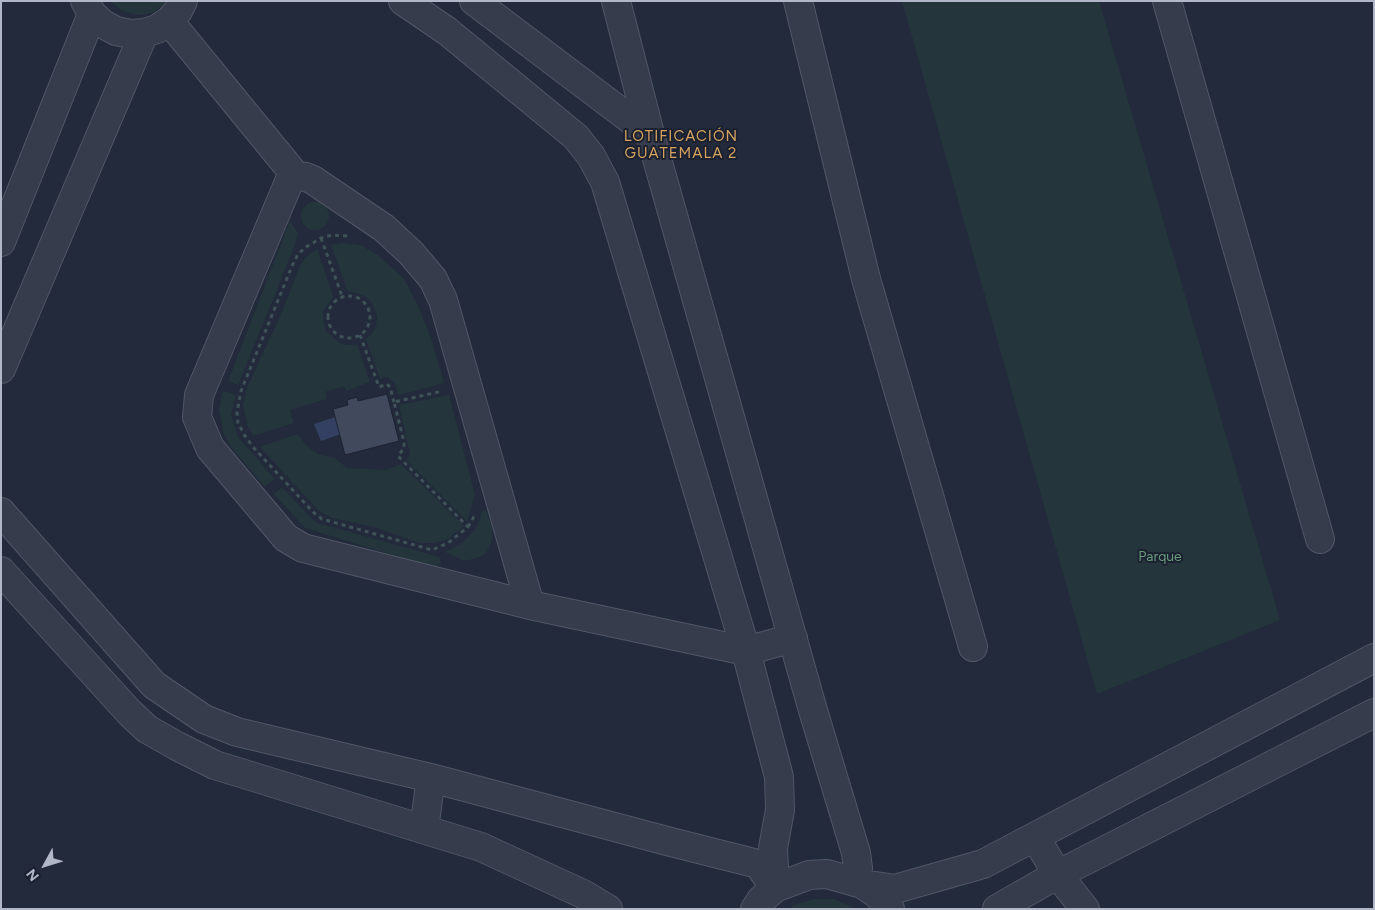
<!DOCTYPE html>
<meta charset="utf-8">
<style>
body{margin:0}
#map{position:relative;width:1375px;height:910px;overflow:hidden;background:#222a3b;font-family:Figtree,sans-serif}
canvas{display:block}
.frame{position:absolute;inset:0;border:2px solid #b1b7c7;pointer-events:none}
.north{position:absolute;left:20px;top:840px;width:50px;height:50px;-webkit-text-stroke:4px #1b2130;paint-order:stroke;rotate:231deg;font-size:14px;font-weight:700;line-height:20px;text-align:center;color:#b1b7c7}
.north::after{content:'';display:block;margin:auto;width:18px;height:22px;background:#b1b7c7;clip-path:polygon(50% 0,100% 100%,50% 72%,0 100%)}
</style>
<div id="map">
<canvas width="1375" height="910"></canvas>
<div class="frame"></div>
<div class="north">N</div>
</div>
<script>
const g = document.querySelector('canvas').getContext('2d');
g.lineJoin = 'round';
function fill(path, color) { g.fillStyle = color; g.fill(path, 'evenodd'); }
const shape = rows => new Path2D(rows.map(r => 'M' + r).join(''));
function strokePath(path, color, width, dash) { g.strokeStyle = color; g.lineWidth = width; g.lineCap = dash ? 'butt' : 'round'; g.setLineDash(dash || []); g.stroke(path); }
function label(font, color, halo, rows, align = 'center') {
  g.font = font + ' Figtree,sans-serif'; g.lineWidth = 4; g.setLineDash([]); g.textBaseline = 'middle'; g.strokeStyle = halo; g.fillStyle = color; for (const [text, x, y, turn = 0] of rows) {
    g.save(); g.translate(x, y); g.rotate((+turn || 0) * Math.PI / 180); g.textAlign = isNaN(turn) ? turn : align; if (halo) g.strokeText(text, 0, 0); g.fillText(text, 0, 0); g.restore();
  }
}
const green = shape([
 [110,1,167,1,154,12,143,15,132,14,121,10],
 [902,1,1099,1,1280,620,1097,694],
 '301 216a14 14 0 1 1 28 0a14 14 0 1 1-28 0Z',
 [290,221,298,233,295,245,238,385,228,381],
 [342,243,360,245,378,255,404,279,419,308,431,338,444,383,399,395,394,382,387,377,380,379,366,339,372,334,376,326,377,316,374,307,369,299,363,295,348,291,331,245],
 [317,249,333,297,323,311,323,320,326,331,341,344,349,345,357,344,370,382,346,391,344,386,325,392,327,399,290,410,294,423,253,436,248,427,243,405,247,388,282,312,300,266,305,258],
 [223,391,236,395,231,414,238,437,275,479,265,487,232,448,224,435,219,409],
 [449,395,475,495,467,521,406,460,410,454,399,405],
 [297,434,309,448,318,454,335,458,347,468,386,470,401,464,464,526,448,539,434,543,419,543,374,527,332,518,319,511,260,447],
 [282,487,312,519,318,523,439,557,441,562,435,568,305,528,274,494],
 [486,510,492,528,492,540,487,551,482,556,469,560,462,560,445,552,461,544,470,535,478,525,482,511],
 [813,899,834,899,856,909,790,909,793,906]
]);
const water = shape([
 [341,415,347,432,321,441,314,424]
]);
const building = shape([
 [387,394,399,441,345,455,333,409,348,405,347,400,357,397,358,401,387,394]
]);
const path = shape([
 [347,236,332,235,321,238,306,247,298,254,292,266,241,391,237,412,238,423,245,436,253,447,314,513,322,519,432,550,448,543,468,527,398,456,404,448,404,442,394,402,443,391],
 [321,238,342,296],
 '328 317a21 21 0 1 1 42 0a21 21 0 1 1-42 0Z',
 [360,335,379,387,387,384,390,387,394,402],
 [468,527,476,513]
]);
const minor = shape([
 [85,1,92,14,103,24,116,31,131,34,144,33,157,29,169,21,178,11,183,1],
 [403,1,447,31,576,137,591,156,605,182,746,651,779,777,780,810,773,848,775,888],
 [474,1,650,134],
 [616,1,650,134,812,707,856,853,858,868,856,882],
 [798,1,866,279,973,647],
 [1167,1,1320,539],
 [169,21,296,176],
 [1,242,92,14],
 [1,369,144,33],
 [1,512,154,685,204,719,237,732,431,778,667,841,758,864,775,888],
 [1,571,129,712,147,729,177,746,215,765,481,847,583,894,608,909],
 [530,605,443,300,433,279,411,253,384,228,313,180,306,177,296,176,289,182,199,395,197,417,210,448,286,538,303,548,530,605,746,651,793,638],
 [424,829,431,778],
 [1035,837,1058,875,1085,909],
 [862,884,895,889,983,864,1374,658],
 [755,909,761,900,775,888,809,875,827,874,862,884,877,894,890,909],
 [997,909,1051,878,1374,713]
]);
const parkNames = [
 ["Parque",1160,557]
];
const neighbourhoodNames = [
 ["LOTIFICACIÓN",681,137],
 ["GUATEMALA 2",681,154]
];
fill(green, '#24363c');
fill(water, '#344061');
fill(building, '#41495d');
strokePath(building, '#1d2332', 1);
strokePath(minor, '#515766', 30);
strokePath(path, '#3f5257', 3, [4, 4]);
strokePath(minor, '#363c4c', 28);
label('14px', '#68997a', '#1b2130', parkNames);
g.letterSpacing = '1px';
label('15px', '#d5a25f', '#1b2130', neighbourhoodNames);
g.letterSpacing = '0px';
</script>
